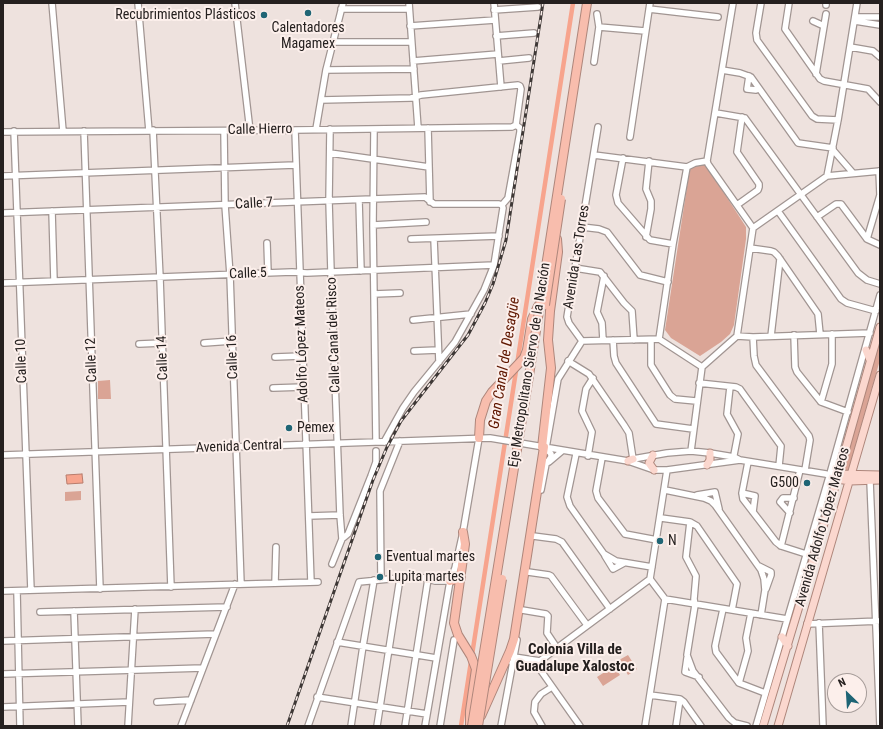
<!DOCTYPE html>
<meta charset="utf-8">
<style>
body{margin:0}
#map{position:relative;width:883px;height:729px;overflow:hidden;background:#eee2de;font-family:"Roboto Condensed",sans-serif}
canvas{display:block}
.frame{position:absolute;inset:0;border:4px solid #25201f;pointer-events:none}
.north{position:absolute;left:827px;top:673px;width:40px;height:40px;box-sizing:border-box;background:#fcefeb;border:1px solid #a69c99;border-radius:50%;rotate:335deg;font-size:11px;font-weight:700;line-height:16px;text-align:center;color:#25201f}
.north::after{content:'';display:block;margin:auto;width:14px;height:18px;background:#1f6575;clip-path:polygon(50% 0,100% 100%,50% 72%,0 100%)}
</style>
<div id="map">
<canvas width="883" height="729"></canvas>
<div class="frame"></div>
<div class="north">N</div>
</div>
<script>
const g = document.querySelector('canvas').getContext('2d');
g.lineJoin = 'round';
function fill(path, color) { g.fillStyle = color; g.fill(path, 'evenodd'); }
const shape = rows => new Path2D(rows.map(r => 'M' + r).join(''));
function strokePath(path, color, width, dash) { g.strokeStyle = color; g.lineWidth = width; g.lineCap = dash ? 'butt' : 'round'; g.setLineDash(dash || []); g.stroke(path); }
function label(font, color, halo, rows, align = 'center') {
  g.font = font + ' "Roboto Condensed",sans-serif'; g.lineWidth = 4; g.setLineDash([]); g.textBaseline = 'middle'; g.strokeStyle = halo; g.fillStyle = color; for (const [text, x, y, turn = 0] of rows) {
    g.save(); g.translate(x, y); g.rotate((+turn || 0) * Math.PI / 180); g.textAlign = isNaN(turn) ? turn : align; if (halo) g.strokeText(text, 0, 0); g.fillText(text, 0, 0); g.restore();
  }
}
const green = shape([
 [701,163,706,165,737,213,746,227,746,239,734,325,730,334,721,342,700,356,671,338,665,330,690,167],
 [880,334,880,360,848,471,842,470],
 [110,380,111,399,98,399,98,381],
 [81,491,81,500,65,501,65,492],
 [628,655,637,669,628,675,619,660],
 [614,666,620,675,603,686,597,677]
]);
const water = shape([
 [82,474,83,483,67,484,66,475,82,474]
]);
const canal = shape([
 [461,726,573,3]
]);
const minor = shape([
 [52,3,63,131],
 [138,3,149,131],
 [235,3,250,131],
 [409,3,418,128],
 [494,3,501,87],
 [761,3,756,33,757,40,812,116,817,119,838,120],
 [789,3,785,29,820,79,824,81,868,89,880,102],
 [826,5,826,3],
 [341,9,409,9],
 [649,9,718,17],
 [494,10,538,7],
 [855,17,880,17],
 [813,21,824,26],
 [855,21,880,25],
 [410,26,495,20],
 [599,27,645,31],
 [496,36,534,33],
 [333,42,411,42],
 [850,47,873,51,880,57],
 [413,61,498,54],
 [499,61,529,58],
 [594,62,599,27,597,14],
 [326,70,414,69],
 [722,70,740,73,751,77,798,143,833,148],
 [816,74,826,14],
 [749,76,747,89,756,90,759,89],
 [321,100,411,98,421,95,518,85,520,86,521,89,516,125],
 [716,113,745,118,858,273,867,280,880,284],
 [428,128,430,202],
 [316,129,326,70,343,3],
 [330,129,329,201,331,272,340,515,342,539],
 [374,129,373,225,376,442],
 [153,130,160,278,171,587],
 [295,130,311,582],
 [14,131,31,590],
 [84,131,100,589],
 [224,131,225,205,230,275,241,584],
 [3,132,295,130,512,127,516,125],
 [630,137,650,3],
 [833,150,853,173],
 [330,153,429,167],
 [594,155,687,167],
 [623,158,616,195,618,203,650,240,673,244],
 [687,167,695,163,707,161],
 [3,176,295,165],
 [827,176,838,120,857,3],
 [359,200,361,271],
 [502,205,508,198,520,132,520,128,516,125],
 [737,205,758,190,759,187,759,184,737,152,742,117],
 [52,211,54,281],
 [778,211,841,299,847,303,876,311],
 [3,213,425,197,434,204,499,204,502,205],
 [817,217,836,204,841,204,867,239,880,245],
 [373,225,426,222],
 [582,227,599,229,607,232,640,275,668,282],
 [753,228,827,176,880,171],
 [646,237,651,209,651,201,646,189,649,161],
 [411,239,499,236],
 [434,239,439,362],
 [867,239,880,195,879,171],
 [267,243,268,273],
 [750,248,771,251,774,252,778,256,818,314,820,334],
 [575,268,600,272,624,303,632,311,634,340],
 [3,283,292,272,307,273,494,265],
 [374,294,400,293],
 [413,320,471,314],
 [794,335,795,367,797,372,821,402,848,412],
 [737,336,753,337,870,333],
 [771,336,780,259],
 [753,337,754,356,756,365,809,436,810,440,805,470],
 [659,339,673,244,687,167],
 [603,340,602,323,597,312,604,276],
 [613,340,614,356,616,363,656,424,693,429],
 [651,340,651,365,670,395,675,399,696,401],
 [582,341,569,323,567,317,598,127],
 [582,341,659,339,702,367],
 [204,343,232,341],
 [139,344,162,343],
 [414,351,438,350],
 [275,357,302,356],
 [568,361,589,374,624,425,629,433,633,459,667,453,691,451,710,453,734,457,740,460,826,474,832,477],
 [699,383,736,387,740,389,781,446,779,466],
 [730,387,727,414,738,434,733,460],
 [273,388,304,387],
 [821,402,832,364,832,334],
 [384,442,403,408,414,392,455,342,484,290,494,265,503,208,502,205],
 [546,448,558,379,582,341],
 [691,451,702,367,737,336,753,228,708,164,707,161,733,3],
 [576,454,567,497,570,506,604,554,616,561,652,567],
 [3,455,490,438,628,461,654,470,667,470,740,460],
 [588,456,592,432,582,411,586,389,593,378],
 [602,458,596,491,598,498,625,534,657,540],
 [549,462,562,451],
 [748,462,742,493,743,499,776,542,781,546,806,554],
 [870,481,880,726],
 [541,490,546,464,551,457,551,454,546,448],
 [665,490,704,498,711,501,715,505,761,570,764,579,765,590,761,615],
 [742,493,755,496,753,512],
 [697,495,715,492,719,509],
 [790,513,780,502,783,498,794,498],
 [309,516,340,515],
 [661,518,690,522,697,526,737,584,732,610],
 [690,522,686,557,696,576,694,599,695,605,687,655,693,671,729,718,735,723,747,726],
 [533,536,556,539,562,542,610,609],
 [781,546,800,470],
 [605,556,613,569,624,563],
 [332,564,342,539,348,534,371,476,376,462,376,451],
 [759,566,771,572,771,575,766,589],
 [528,572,549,575,551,576,587,625],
 [381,579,380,491,400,441],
 [275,583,276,547],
 [3,591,318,582],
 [17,591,20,726],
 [665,599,787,619],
 [723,609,715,646,716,652,739,683,765,693],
 [522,610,546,614,548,616,547,633,557,648],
 [74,611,78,726],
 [40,612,227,607],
 [819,623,823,726],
 [807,624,880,621],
 [3,641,215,634],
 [337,642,436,658],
 [514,657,540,661],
 [687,658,685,672,699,677],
 [540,661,557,648,650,579],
 [540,661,539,668,580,726],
 [512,663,539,668],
 [3,674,203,668],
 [739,683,748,651,746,638,751,613],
 [650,695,680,699,684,702,701,726],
 [317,697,427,714],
 [157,702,191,700],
 [3,707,129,702],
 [128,726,135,609],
 [181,726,235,584],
 [308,726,359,582,410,577,420,577,435,581,450,581],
 [351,726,363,646,374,580],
 [377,726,400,578],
 [405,726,428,579],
 [425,726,450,581,455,568,463,532,479,438],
 [440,726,454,640],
 [501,726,517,640],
 [542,726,534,712,535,702,541,694,552,687],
 [645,726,665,599,650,579,667,470],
 [676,726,680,699],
 [756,726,829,477,880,295]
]);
const major = shape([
 [866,350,870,360],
 [653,455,649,463,654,470],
 [628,461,633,459],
 [707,465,710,460,710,453],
 [839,474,880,475],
 [837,479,850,481,880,480],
 [782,637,788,646],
 [763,726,832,497,880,327],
 [778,726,880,375]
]);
const highway = shape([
 [479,438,480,420,486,401,492,392,524,358,527,350,532,319,538,306],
 [542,447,551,368,548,340,550,311,558,252,557,239],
 [463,532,465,544,454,623,458,635,471,656,476,669,470,711,470,725],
 [450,581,461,578],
 [481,716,510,651,514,639,544,447]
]);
const rail = shape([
 [287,726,373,480,387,447,401,421,411,408,468,335,485,303,493,284,506,240,543,3]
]);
const highwayBridge = shape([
 [545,305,561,199],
 [472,726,528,382,587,3],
 [478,726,502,579]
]);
const markers = [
 [308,13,4,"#1f6575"],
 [264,15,4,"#1f6575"],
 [289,428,4,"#1f6575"],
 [807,483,4,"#1f6575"],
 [660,541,4,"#1f6575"],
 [378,557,4,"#1f6575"],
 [380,577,4,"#1f6575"]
];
const poiNames = [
 ["Recubrimientos Plásticos",256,15,"right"],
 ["Calentadores",308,28,"center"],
 ["Magamex",308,44,"center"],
 ["Pemex",297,428],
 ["G500",799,483,"right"],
 ["N",668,541],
 ["Eventual martes",386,557],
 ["Lupita martes",388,577]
];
const streetNames = [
 ["Calle Hierro",260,130,-1],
 ["Calle 7",254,204,-3],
 ["Avenida Las Torres",577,257,-81],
 ["Calle 5",248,274,-2],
 ["Calle Canal del Risco",334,335,-92],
 ["Adolfo López Mateos",302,344,-92],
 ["Calle 16",233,357,-92],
 ["Calle 14",163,358,-92],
 ["Calle 12",92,360,-92],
 ["Calle 10",22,361,-92],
 ["Eje Metropolitano Siervo de la Nación",530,365,-81],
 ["Avenida Central",239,447,-2],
 ["Avenida Adolfo López Mateos",823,527,-74]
];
const waterNames = [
 ["Gran Canal de Desagüe",505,363,-81]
];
const neighbourhoodNames = [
 ["Colonia Villa de",575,650],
 ["Guadalupe Xalostoc",575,667]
];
fill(green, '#daa495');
fill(water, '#f7a48d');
strokePath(water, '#b87c6c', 1);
strokePath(canal, '#f7a48d', 4.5);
strokePath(minor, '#a19592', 8);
strokePath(major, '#ae867b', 9);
strokePath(highway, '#ae867b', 10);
strokePath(minor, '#fff', 5.5);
strokePath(major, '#fbd7ce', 7);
strokePath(highway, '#f8bdad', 8);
strokePath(rail, '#3e3836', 3);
strokePath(rail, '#fcefeb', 1.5, [4.5]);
strokePath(highwayBridge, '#ae867b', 10, []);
strokePath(highwayBridge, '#f8bdad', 8);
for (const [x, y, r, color] of markers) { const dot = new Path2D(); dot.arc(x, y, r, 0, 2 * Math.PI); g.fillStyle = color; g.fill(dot); strokePath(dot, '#fcefeb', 1.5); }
label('14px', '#25201f', '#fcefeb', poiNames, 'left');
label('14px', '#25201f', '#fcefeb', streetNames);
label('italic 15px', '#5f1701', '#fcefeb', waterNames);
label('bold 15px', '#25201f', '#fcefeb', neighbourhoodNames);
</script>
